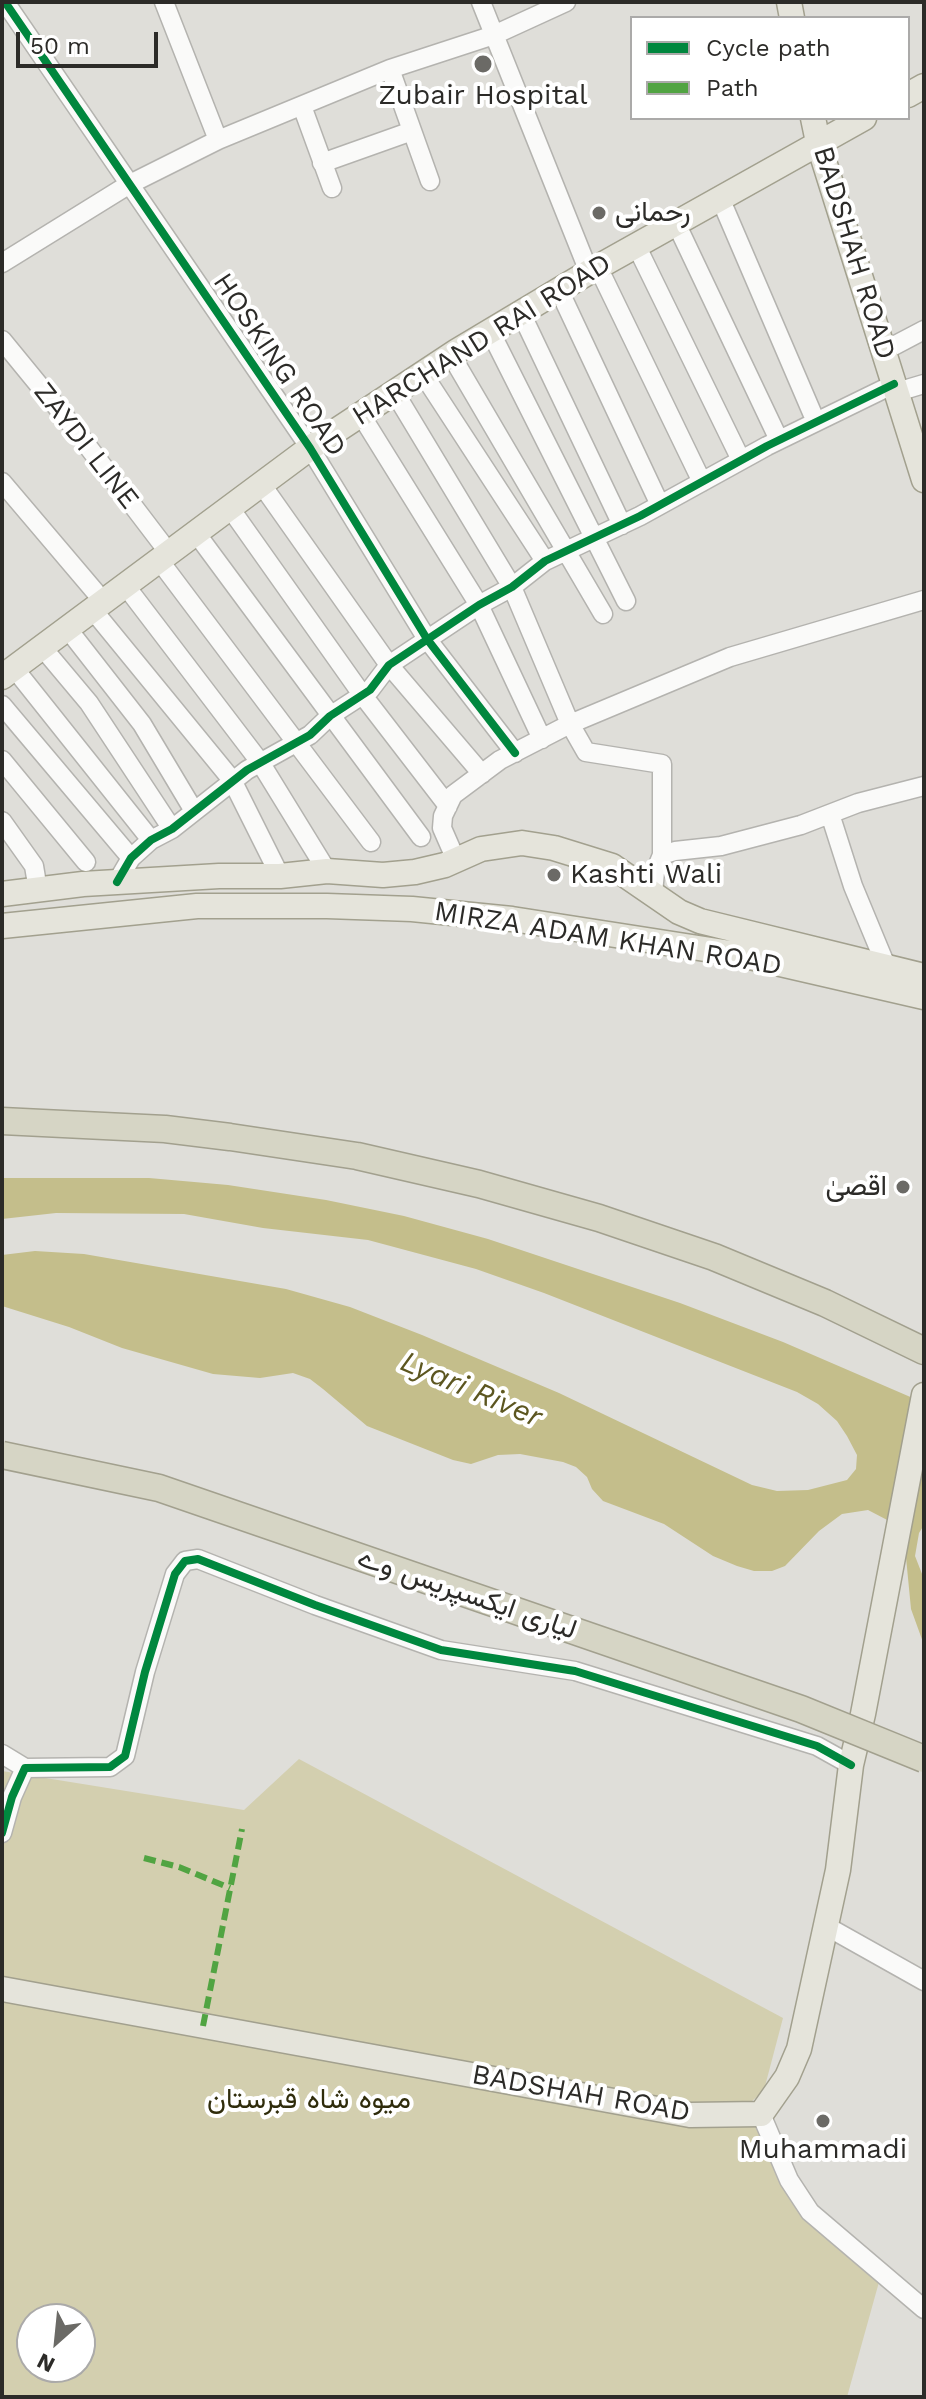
<!DOCTYPE html>
<meta charset="utf-8">
<style>
body{margin:0}
#map{position:relative;width:926px;height:2399px;overflow:hidden;background:#dfded9;font-family:"Work Sans",sans-serif}
canvas{display:block}
.frame{position:absolute;inset:0;border:4px solid #2c2b28;pointer-events:none}
.legend{position:absolute;left:630px;top:16px;width:280px;height:104px;box-sizing:border-box;background:#fff;border:2px solid #abaaa9;margin:0;padding:10px 14px;list-style:none;font-size:24px;color:#2c2b28}
.legend li{display:flex;align-items:center;gap:16px;height:40px}
.legend b{width:40px;border:2px solid #abaaa9}
.north{position:absolute;left:16px;top:2303px;width:80px;height:80px;box-sizing:border-box;background:#fff;border:2px solid #abaaa9;border-radius:50%;rotate:207deg;font-size:22px;font-weight:700;line-height:32px;text-align:center;color:#2c2b28}
.north::after{content:'';display:block;margin:auto;width:28px;height:36px;background:#6b6a66;clip-path:polygon(50% 0,100% 100%,50% 72%,0 100%)}
.scale{position:absolute;left:16px;top:32px;width:142px;height:36px;box-sizing:border-box;border:4px solid #2c2b28;border-top:0;padding-left:10px;font-size:24px;line-height:28px;white-space:nowrap;color:#2c2b28;-webkit-text-stroke:6px #fff;paint-order:stroke}
</style>
<div id="map">
<canvas width="926" height="2399"></canvas>
<div class="frame"></div>
<ul class="legend">
<li><b style="height:10px;background:#00873e"></b>Cycle path</li>
<li><b style="height:10px;background:#51a442"></b>Path</li>
</ul>
<div class="north">N</div>
<div class="scale">50 m</div>
</div>
<script>
const g = document.querySelector('canvas').getContext('2d');
g.lineJoin = 'round';
function fill(path, color) { g.fillStyle = color; g.fill(path, 'evenodd'); }
const shape = rows => new Path2D(rows.map(r => 'M' + r).join(''));
function strokePath(path, color, width, dash) { g.strokeStyle = color; g.lineWidth = width; g.lineCap = dash ? 'butt' : 'round'; g.setLineDash(dash || []); g.stroke(path); }
function label(font, color, halo, rows, align = 'center') {
  g.font = font + ' "Work Sans",Vazirmatn,sans-serif'; g.lineWidth = 8; g.setLineDash([]); g.textBaseline = 'middle'; g.strokeStyle = halo; g.fillStyle = color; for (const [text, x, y, turn = 0] of rows) {
    g.save(); g.translate(x, y); g.rotate((+turn || 0) * Math.PI / 180); g.textAlign = isNaN(turn) ? turn : align; if (halo) g.strokeText(text, 0, 0); g.fillText(text, 0, 0); g.restore();
  }
}
const green = shape([
 [299,1759,783,2018,764,2090,750,2103,800,2214,879,2282,847,2397,2,2397,2,1771,244,1810],
 [32,2319,80,2319,80,2367,32,2367]
]);
const water = shape([
 [2,1178,149,1178,228,1185,326,1200,404,1216,488,1239,680,1303,783,1342,922,1402,924,1525,919,1533,915,1556,924,1579,924,1645,911,1609,905,1547,893,1523,868,1510,842,1514,819,1531,785,1566,772,1571,754,1571,737,1566,713,1556,664,1524,603,1501,592,1489,587,1477,576,1467,563,1462,520,1454,498,1455,471,1464,453,1460,367,1426,323,1389,310,1379,293,1373,260,1378,213,1374,122,1348,69,1327,2,1306,2,1255,35,1251,84,1254,286,1289,350,1307,422,1335,559,1393,752,1485,777,1491,808,1490,847,1480,856,1469,857,1455,847,1436,837,1421,818,1404,797,1392,544,1293,476,1269,368,1240,263,1228,184,1214,56,1213,2,1219]
]);
const minor = shape([
 [5,2,310,448,427,639,515,753],
 [164,2,218,140],
 [481,2,589,272],
 [390,69,430,181],
 [302,106,332,188],
 [322,163,412,131],
 [720,198,816,422],
 [676,223,779,440],
 [636,245,741,460],
 [2,263,128,185,218,140,390,69,494,35,566,2],
 [598,267,702,482],
 [559,290,660,505],
 [521,313,622,525],
 [490,331,626,601],
 [2,340,70,423,169,553],
 [884,351,924,330],
 [451,355,603,614],
 [423,374,545,561],
 [897,392,924,384],
 [395,393,512,587,570,724,586,752,662,764,662,855,655,872,653,893],
 [361,415,479,605,542,739],
 [2,482,103,601],
 [262,485,389,665,482,774],
 [230,508,361,693,448,806],
 [196,533,421,837],
 [159,560,371,842],
 [125,585,260,762,327,871],
 [92,609,232,780,280,876],
 [67,628,142,724,194,811],
 [42,647,89,703,172,829],
 [14,668,151,840],
 [2,705,131,858],
 [2,760,86,862],
 [830,814,853,886,887,968],
 [2,821,34,866,38,890],
 [662,855,675,851,721,846,801,825,858,803,924,786],
 [456,860,442,828,443,816,453,795,500,760,570,724,730,657,924,600],
 [117,882,131,858,151,840,172,829,247,770,310,735,330,716,370,690,389,665,479,605,512,587,545,561,640,516,767,446,894,384],
 [2,1754,25,1768],
 [2,1833,12,1797,25,1768,110,1767,125,1756,145,1672,175,1574,185,1561,198,1559,315,1605,441,1650,575,1671,817,1746,851,1765],
 [826,1926,924,1981],
 [761,2114,789,2180,810,2212,924,2309]
]);
const major = shape([
 [789,2,792,18],
 [908,95,924,86],
 [813,118,818,142,924,480],
 [2,677,310,448,457,351,589,272,864,118],
 [2,894,83,884,219,876,280,876,327,871,383,875,415,872,445,865,481,849,522,843,554,848,612,866,679,912,700,921,924,976],
 [2,926,197,906,327,906,412,909,512,919,737,954,924,997],
 [2,1989,690,2115,761,2114,787,2077,799,2049,838,1870,851,1765,863,1714,924,1395]
]);
const highway = shape([
 [2,1121,165,1129,230,1137,357,1156,479,1184,599,1218,714,1257,825,1303,924,1351]
]);
const highwayBridge = shape([
 [2,1455,159,1488,801,1709,924,1759]
]);
const quiet = shape([
 [144,1858,179,1867,230,1888],
 [203,2026,242,1829]
]);
const cycleway = shape([
 [5,2,310,448,427,639,515,753],
 [117,882,131,858,151,840,172,829,247,770,310,735,330,716,370,690,389,665,479,605,512,587,545,561,640,516,767,446,894,384],
 [2,1833,12,1797,25,1768,110,1767,125,1756,145,1672,175,1574,185,1561,198,1559,315,1605,441,1650,575,1671,817,1746,851,1765]
]);
const markers = [
 [483,64,10,"#6b6a66"],
 [599,213,8,"#6b6a66"],
 [554,875,8,"#6b6a66"],
 [903,1187,8,"#6b6a66"],
 [823,2121,8,"#6b6a66"]
];
const poiNames = [
 ["Zubair Hospital",483,96],
 ["رحمانی",615,213,"left"],
 ["Kashti Wali",570,875,"left"],
 ["اقصیٰ",887,1187,"right"],
 ["Muhammadi",823,2150]
];
const streetNames = [
 ["BADSHAH ROAD",854,253,73],
 ["HARCHAND RAI ROAD",482,340,-32],
 ["HOSKING ROAD",279,365,56],
 ["ZAYDI LINE",86,446,52],
 ["MIRZA ADAM KHAN ROAD",608,939,9],
 ["لیاری ایکسپریس وے",467,1594,19],
 ["BADSHAH ROAD",581,2094,10]
];
const parkNames = [
 ["میوہ شاہ قبرستان",309,2100]
];
const waterNames = [
 ["Lyari River",471,1390,23]
];
fill(green, '#d3cfaf');
fill(water, '#c4be8b');
strokePath(minor, '#b4b3af', 21);
strokePath(major, '#a2a08e', 27);
strokePath(highway, '#a2a08e', 29);
strokePath(minor, '#fafaf9', 18);
strokePath(major, '#e5e4db', 24);
strokePath(highway, '#d6d5c5', 26);
strokePath(highwayBridge, '#a2a08e', 29, []);
strokePath(highwayBridge, '#d6d5c5', 26);
strokePath(quiet, '#51a442', 6, [12, 6]);
strokePath(cycleway, '#00873e', 8);
for (const [x, y, r, color] of markers) { const dot = new Path2D(); dot.arc(x, y, r, 0, 2 * Math.PI); g.fillStyle = color; g.fill(dot); strokePath(dot, '#fff', 3); }
label('28px', '#2c2b28', '#fff', poiNames);
label('28px', '#2c2b28', '#fff', streetNames);
label('28px', '#2f2c0b', '#fff', parkNames);
label('italic 30px', '#5c5620', '#fff', waterNames);
</script>
